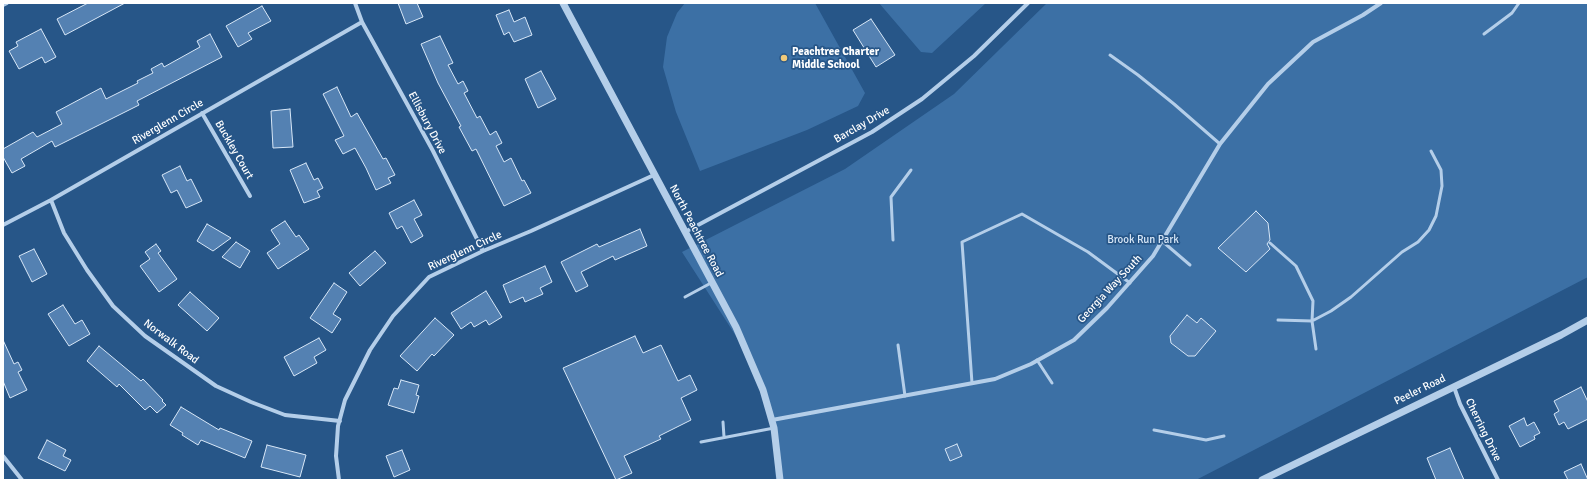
<!DOCTYPE html>
<style>
body{margin:0}
#map{position:relative;width:1591px;height:483px;overflow:hidden;background:#275688;font-family:Signika,sans-serif}
canvas{display:block}
.frame{position:absolute;inset:0;border:4px solid #fff;pointer-events:none}
</style>
<div id="map">
<canvas width="1591" height="483"></canvas>
<div class="frame"></div>
</div>
<script>
const g = document.querySelector('canvas').getContext('2d');
g.lineJoin = 'round';
function fill(path, color) { g.fillStyle = color; g.fill(path, 'evenodd'); }
const shape = rows => new Path2D(rows.map(r => 'M' + r).join(''));
function strokePath(path, color, width, dash) { g.strokeStyle = color; g.lineWidth = width; g.lineCap = dash ? 'butt' : 'round'; g.setLineDash(dash || []); g.stroke(path); }
function label(font, color, halo, rows, align = 'center') {
  g.font = font + ' Signika,sans-serif'; g.lineWidth = 3.5; g.setLineDash([]); g.textBaseline = 'middle'; g.strokeStyle = halo; g.fillStyle = color; for (const [text, x, y, turn = 0] of rows) {
    g.save(); g.translate(x, y); g.rotate((+turn || 0) * Math.PI / 180); g.textAlign = isNaN(turn) ? turn : align; if (halo) g.strokeText(text, 0, 0); g.fillText(text, 0, 0); g.restore();
  }
}
const green = shape([
 [685,3,815,3,865,93,858,106,807,130,700,171,676,112,663,67,667,37,677,13],
 [879,3,986,3,932,53,921,52],
 [1047,3,1588,3,1588,277,1196,480,776,480,772,420,759,372,682,252,845,169,954,94]
]);
const building = shape([
 [88,3,125,3,65,35,57,19,88,3],
 [398,3,417,3,423,17,406,24,398,3],
 [262,6,271,21,248,33,252,39,238,47,226,26,262,6],
 [509,10,514,22,525,17,532,35,514,42,509,32,504,35,496,15,509,10],
 [871,19,895,55,876,67,853,30,871,19],
 [41,29,56,57,45,63,42,57,19,69,9,51,18,46,16,42,41,29],
 [210,34,222,57,137,101,139,105,55,147,52,141,21,159,25,166,12,173,3,157,3,149,33,132,37,137,62,124,56,112,101,88,106,99,138,83,137,81,153,73,151,69,162,63,164,67,200,47,197,41,210,34],
 [440,36,453,63,448,65,458,84,463,81,468,91,464,93,477,118,480,116,490,135,496,131,502,143,496,146,504,162,511,158,522,181,524,180,531,193,504,206,476,149,472,151,459,127,461,126,438,83,421,44,440,36],
 [541,71,556,99,538,108,525,79,541,71],
 [337,87,351,117,357,113,383,159,386,158,395,175,388,178,391,183,376,190,366,168,355,148,343,154,335,140,344,136,323,94,337,87],
 [290,109,293,147,273,148,271,111,290,109],
 [306,163,314,180,318,178,323,188,317,191,320,197,304,203,290,170,306,163],
 [180,166,187,181,191,179,202,201,186,208,177,190,171,193,162,175,180,166],
 [414,200,422,215,414,219,423,236,411,243,402,226,397,229,389,213,414,200],
 [1256,211,1268,223,1270,240,1267,244,1270,249,1246,272,1218,248,1256,211],
 [285,221,296,237,299,235,309,249,278,269,267,253,280,244,271,230,285,221],
 [207,224,231,238,213,251,197,241,207,224],
 [640,229,647,246,615,260,613,256,581,272,588,286,576,292,561,262,597,244,599,247,640,229],
 [236,242,250,251,240,268,222,257,236,242],
 [156,244,161,251,158,253,177,279,159,292,140,266,150,259,145,252,156,244],
 [34,249,47,274,32,282,19,256,34,249],
 [375,251,386,263,360,286,349,273,375,251],
 [545,266,552,282,540,288,543,294,525,302,523,297,510,303,503,285,545,266],
 [334,283,347,292,333,314,341,319,332,333,310,318,334,283],
 [486,291,502,317,489,325,486,320,474,327,471,322,461,329,451,313,486,291],
 [190,292,219,318,207,331,178,305,190,292],
 [63,305,75,324,82,320,90,334,69,346,48,314,63,305],
 [1187,315,1197,323,1201,318,1216,331,1195,356,1188,356,1171,343,1170,336,1187,315],
 [435,318,454,335,434,356,432,354,417,371,400,356,435,318],
 [635,336,643,353,661,345,678,381,690,375,697,390,681,398,691,420,659,436,661,439,624,456,632,473,616,480,563,368,635,336],
 [319,338,326,350,314,357,317,363,294,376,284,357,319,338],
 [3,340,14,364,18,362,22,370,18,372,27,390,10,398,3,381,3,340],
 [99,346,141,381,143,379,163,400,162,401,166,405,157,413,150,406,145,410,119,384,117,387,87,361,99,346],
 [401,380,419,385,416,395,419,396,414,413,388,405,394,388,398,389,401,380],
 [1581,387,1588,402,1588,419,1568,429,1564,422,1559,425,1554,414,1559,411,1554,401,1581,387],
 [181,407,219,430,220,428,252,441,245,458,201,440,198,445,182,435,183,433,170,425,181,407],
 [1524,418,1527,426,1534,422,1540,433,1534,436,1535,439,1520,447,1509,426,1524,418],
 [47,440,66,450,63,456,71,460,65,471,38,458,47,440],
 [957,444,962,456,950,461,945,449,957,444],
 [267,445,306,455,300,477,261,467,267,445],
 [1450,448,1464,480,1436,480,1427,458,1450,448],
 [402,450,410,470,394,477,386,456,402,450],
 [1581,464,1588,480,1568,480,1564,472,1581,464]
]);
const service = shape([
 [1484,34,1512,13,1519,3],
 [1110,55,1138,75,1174,104,1220,144],
 [893,240,891,197,911,170],
 [1162,241,1190,265],
 [1270,243,1296,266,1313,301,1312,321],
 [685,297,711,283],
 [1278,320,1312,321,1316,349],
 [1312,321,1331,311,1351,297,1402,252,1418,242,1429,230,1436,216,1442,186,1441,170,1431,151],
 [898,345,905,396],
 [1037,360,1052,383],
 [972,383,962,242,1022,214,1088,252,1130,283],
 [723,422,724,437],
 [1154,430,1206,440,1224,436],
 [701,442,774,428]
]);
const minor = shape([
 [355,3,362,22,433,151,483,251],
 [3,5,7,3],
 [202,113,250,196],
 [51,200,64,233,87,270,113,306,145,336,216,386,251,402,285,415,340,421],
 [3,225,51,200,362,22],
 [685,232,872,132,922,99,974,56,1028,3],
 [1454,387,1460,404,1498,480],
 [772,420,995,379,1031,364,1074,340,1107,308,1153,256,1220,144,1268,84,1313,42,1363,15,1381,3],
 [3,456,22,480],
 [339,480,336,456,338,426,345,400,370,350,393,316,429,277,483,251,531,231,654,175]
]);
const tertiary = shape([
 [563,3,736,327,763,390,774,428,780,480],
 [1262,480,1561,335,1588,320]
]);
const markers = [
 [784,58,4,"#f1ca7a"]
];
const poiNames = [
 ["Peachtree Charter",792,52],
 ["Middle School",792,65]
];
const streetNames = [
 ["Riverglenn Circle",168,122,-30],
 ["Ellisbury Drive",427,123,62],
 ["Barclay Drive",862,125,-30],
 ["Buckley Court",234,150,60],
 ["North Peachtree Road",696,231,62],
 ["Riverglenn Circle",465,251,-25],
 ["Georgia Way South",1110,289,-47],
 ["Norwalk Road",171,342,37],
 ["Peeler Road",1420,390,-26],
 ["Cherring Drive",1483,430,64]
];
const parkNames = [
 ["Brook Run Park",1143,240]
];
fill(green, '#3c70a5');
fill(building, '#5481b2');
strokePath(building, '#d8e7f7', 1);
strokePath(service, '#b4cee9', 3);
strokePath(minor, '#b4cee9', 4);
strokePath(tertiary, '#b4cee9', 7);
for (const [x, y, r, color] of markers) { const dot = new Path2D(); dot.arc(x, y, r, 0, 2 * Math.PI); g.fillStyle = color; g.fill(dot); strokePath(dot, '#275688', 1.5); }
label('bold 11px', '#fff', '#275688', poiNames, 'left');
label('11px', '#fff', '#275688', streetNames);
label('11px', '#d8e7f7', '#275688', parkNames);
</script>
